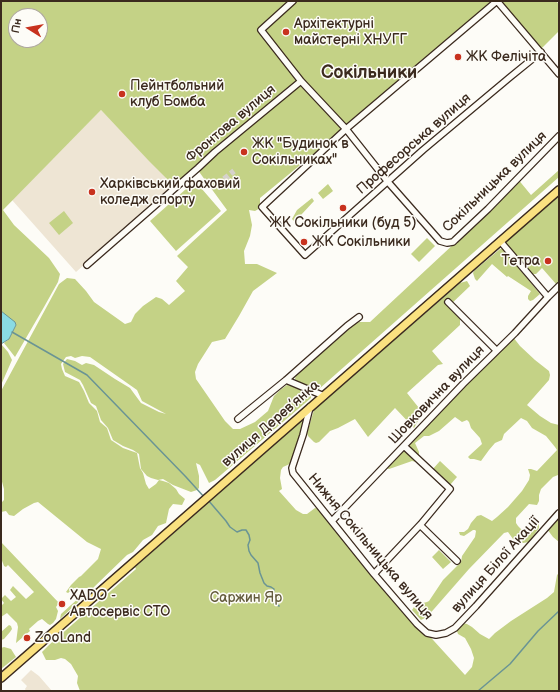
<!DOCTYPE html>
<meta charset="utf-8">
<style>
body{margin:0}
#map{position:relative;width:560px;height:692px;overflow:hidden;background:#fdfcf7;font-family:"Balsamiq Sans",sans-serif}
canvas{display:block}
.frame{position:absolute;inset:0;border:2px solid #3b2a1e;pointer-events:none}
.north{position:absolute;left:8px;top:8px;width:40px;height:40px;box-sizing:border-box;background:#fdfcf7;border:1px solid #afa8a0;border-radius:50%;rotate:281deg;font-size:11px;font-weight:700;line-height:16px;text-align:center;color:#3b2a1e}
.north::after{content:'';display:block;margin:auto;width:14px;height:18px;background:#c8321e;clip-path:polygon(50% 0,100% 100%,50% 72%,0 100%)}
</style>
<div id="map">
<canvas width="560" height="692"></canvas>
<div class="frame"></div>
<div class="north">Пн</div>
</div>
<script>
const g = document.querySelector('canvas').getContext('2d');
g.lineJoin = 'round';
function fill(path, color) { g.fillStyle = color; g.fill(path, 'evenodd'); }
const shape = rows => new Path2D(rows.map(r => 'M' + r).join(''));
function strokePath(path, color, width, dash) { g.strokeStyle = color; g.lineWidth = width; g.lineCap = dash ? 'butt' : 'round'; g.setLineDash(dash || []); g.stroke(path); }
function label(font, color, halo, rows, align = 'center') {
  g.font = font + ' "Balsamiq Sans",sans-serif'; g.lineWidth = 3; g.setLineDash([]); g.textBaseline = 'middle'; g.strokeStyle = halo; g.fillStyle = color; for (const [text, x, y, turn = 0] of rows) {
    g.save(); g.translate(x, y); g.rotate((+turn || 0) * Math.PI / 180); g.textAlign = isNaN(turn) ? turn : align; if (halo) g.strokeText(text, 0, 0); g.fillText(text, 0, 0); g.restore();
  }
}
const built = shape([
 [101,110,173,185,76,272,12,200],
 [31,670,39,676,52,691,26,691,25,689,27,686,21,680]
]);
const green = shape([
 [1,1,556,1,559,4,559,31,541,49,497,1,338,134,260,198,260,203,262,207,255,211,249,210,252,225,250,236,244,251,245,264,257,264,277,273,253,291,239,316,225,339,212,342,198,364,195,372,196,379,225,421,233,429,240,429,255,422,268,411,274,396,280,390,287,385,298,387,308,391,311,393,311,398,215,480,209,483,200,465,196,463,199,476,199,488,197,490,191,492,173,485,163,479,158,480,151,478,147,476,141,469,139,454,133,450,123,446,113,440,108,428,101,420,96,406,91,403,83,385,80,380,65,372,63,364,67,359,75,361,82,365,86,363,94,365,115,379,130,388,141,403,159,412,166,414,142,401,137,390,90,357,82,356,75,358,71,356,66,357,61,364,62,369,65,376,79,382,84,391,89,403,97,411,100,422,107,428,111,440,123,448,137,453,140,468,143,473,146,484,149,489,156,484,159,480,163,481,169,483,176,489,179,494,185,499,182,505,173,504,169,509,166,523,158,526,152,535,143,540,133,552,127,555,93,588,74,588,68,593,66,592,71,585,79,577,81,576,98,559,101,549,87,542,38,502,34,503,23,509,14,516,9,515,6,511,1,512,1,503,4,500,4,489,1,478,1,391,59,284,67,278,75,279,86,291,94,302,125,324,131,322,135,314,143,306,156,297,162,299,169,305,185,291,176,281,188,267,177,256,227,210,197,169,173,185,149,161,101,110,3,210,14,225,49,258,60,274,58,282,44,307,15,357,4,343,9,339,16,325,1,311],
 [16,16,40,16,40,40,16,40],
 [559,170,559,177,319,389,299,384,296,382,295,379,296,374,355,324,359,322,370,322,457,241,498,204,517,178,531,195],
 [195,181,221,211,176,251,150,221],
 [328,184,333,191,323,199,318,193],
 [559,195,559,281,556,284,542,268,536,274,530,274,507,246,506,243,506,241],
 [312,198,314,201,301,215,295,222,292,219,297,210],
 [64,211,73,223,59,235,49,223],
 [427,238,435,246,419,262,411,254],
 [500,249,503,249,508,255,540,294,533,300,530,301,528,299,528,296,531,291,508,276,507,277,492,264,477,281,475,279,473,273,474,271],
 [467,281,470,286,449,306,460,318,460,325,432,351,443,364,438,365,407,393,419,408,422,414,414,428,395,408,368,437,355,419,338,428,330,431,319,442,316,443,314,442,308,436,307,433,314,410,460,283],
 [513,337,520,346,535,360,549,371,550,375,549,380,527,405,540,416,551,423,559,425,559,477,558,475,553,477,541,489,539,495,539,501,537,505,529,504,516,518,516,523,518,526,521,529,530,531,535,525,539,523,539,528,529,542,523,543,519,542,513,539,508,532,504,533,469,569,427,617,421,620,412,610,414,607,419,604,427,602,429,601,443,580,461,562,462,556,475,537,476,531,475,530,473,530,464,536,460,535,459,532,464,532,468,529,471,523,477,516,481,515,492,521,497,517,508,507,522,491,529,480,530,475,528,469,531,469,537,471,557,450,555,447,546,436,532,428,527,421,521,418,504,434,502,440,495,443,489,450,481,461,474,459,470,459,468,457,470,455,482,444,480,438,471,428,469,422,467,420,462,422,455,417,439,431,429,436,424,436,415,443,419,452,419,456,420,463,412,461,392,468,389,469,385,468],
 [1,344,8,352,12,360,1,385],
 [305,418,292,463,283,467,281,470,280,478,282,489,279,491,296,510,303,514,307,514,315,508,319,509,362,562,465,675,472,667,474,658,471,649,465,638,458,634,457,631,457,628,463,623,467,624,472,627,480,634,489,639,495,633,511,621,547,598,554,592,557,575,559,573,559,691,80,691,77,683,78,676,71,664,65,659,61,658,55,660,46,660,42,652,50,644,136,569,135,567],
 [440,461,457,477,450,485,432,470],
 [559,516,559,542,553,537,547,529],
 [1,542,59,603,56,607,58,611,56,619,53,623,50,625,48,624,42,619,38,621,29,629,30,631,16,643,18,627,17,623,7,613,1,617,1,606,4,603,1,599,5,595,11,601,16,597,10,590,13,586,26,599,34,592,8,565,6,567,4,566,1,558],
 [439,550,451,562,443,569,432,557],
 [88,593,60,619,61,614,81,596],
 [9,625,11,626,12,629,10,632,4,639,1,640,1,632],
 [4,647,11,649,16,657,1,669,1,648]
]);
const water = shape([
 [1,311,15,322,16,325,9,339,1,344,1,311]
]);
const stream = shape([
 [12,332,87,375,186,477,205,498],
 [208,500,226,521,230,527,237,532,242,530,246,530,249,535,250,540,248,545,249,551,251,555,258,563,260,573,264,583,267,586,271,587,274,589,273,595,274,603,279,606],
 [478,691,510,664,538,631,559,611]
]);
const minorTunnel = shape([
 [224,179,234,171]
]);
const minor = shape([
 [293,1,261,30,301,81,346,129,388,182,440,241,447,243,453,242,455,240,488,209,559,136],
 [497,1,346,129,262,207,305,255,423,150,509,78,541,52],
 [497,1,559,74],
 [500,241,548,297],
 [87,265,198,168,215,152,301,81],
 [448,302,496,350],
 [286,380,324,396],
 [310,407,303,435,292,468,293,473,374,574,417,624,427,633,436,635,446,633,455,628,476,606,559,513],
 [238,419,286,380,347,326,359,317],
 [332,521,463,384,515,333,548,297,559,286],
 [420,525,457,561],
 [374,574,421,524,450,489,404,446]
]);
const major = shape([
 [1,678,559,190]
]);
const markers = [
 [286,32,4,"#c8321e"],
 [458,57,4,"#c8321e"],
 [122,94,4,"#c8321e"],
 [244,152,4,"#c8321e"],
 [92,192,4,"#c8321e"],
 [343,208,4,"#c8321e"],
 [304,242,4,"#c8321e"],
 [548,261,4,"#c8321e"],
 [62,604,4,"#c8321e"],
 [27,638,4,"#c8321e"]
];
const poiNames = [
 ["Архітектурні",294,24],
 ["майстерні ХНУГГ",294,40],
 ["ЖК Фелічіта",466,57],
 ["Пейнтбольний",130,86],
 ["клуб Бомба",130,102],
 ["ЖК \"Будинок в",252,144],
 ["Сокільниках\"",252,160],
 ["Харківський фаховий",100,184],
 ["коледж спорту",100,200],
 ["ЖК Сокільники (буд 5)",343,223,"center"],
 ["ЖК Сокільники",312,242],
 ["Тетра",540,261,"right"],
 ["XADO -",70,596],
 ["Автосервіс СТО",70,612],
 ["ZooLand",35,638]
];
const streetNames = [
 ["Фронтова вулиця",231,124,-40],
 ["Професорська вулиця",414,144,-41],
 ["Сокільницька вулиця",495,182,-44],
 ["Шовковична вулиця",437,395,-46],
 ["вулиця Дерев’янка",271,424,-41],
 ["Нижня Сокільницька вулиця",370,547,50],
 ["вулиця Білої Акації",496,565,-48]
];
const parkNames = [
 ["Саржин Яр",246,598]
];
const districtNames = [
 ["Сокільники",369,73]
];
fill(built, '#eee5d4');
fill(green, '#c4d286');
fill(water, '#8adbe3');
strokePath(water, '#6a9494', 1);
strokePath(stream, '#6a9494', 1.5);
strokePath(minorTunnel, '#d6d2cc', 5.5, [5.5, 3]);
strokePath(minor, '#3b2a1e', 8);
strokePath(major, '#3b2a1e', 10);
strokePath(minor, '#fdfcf7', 5.5);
strokePath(major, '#fae180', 7);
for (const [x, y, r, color] of markers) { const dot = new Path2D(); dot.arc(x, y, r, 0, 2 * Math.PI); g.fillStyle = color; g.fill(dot); strokePath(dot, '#fdfcf7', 1.5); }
label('14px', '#3b2a1e', '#fdfcf7', poiNames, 'left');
label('14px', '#3b2a1e', '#fdfcf7', streetNames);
label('14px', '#645c3d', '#fdfcf7', parkNames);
label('bold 18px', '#3b2a1e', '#fdfcf7', districtNames);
</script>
